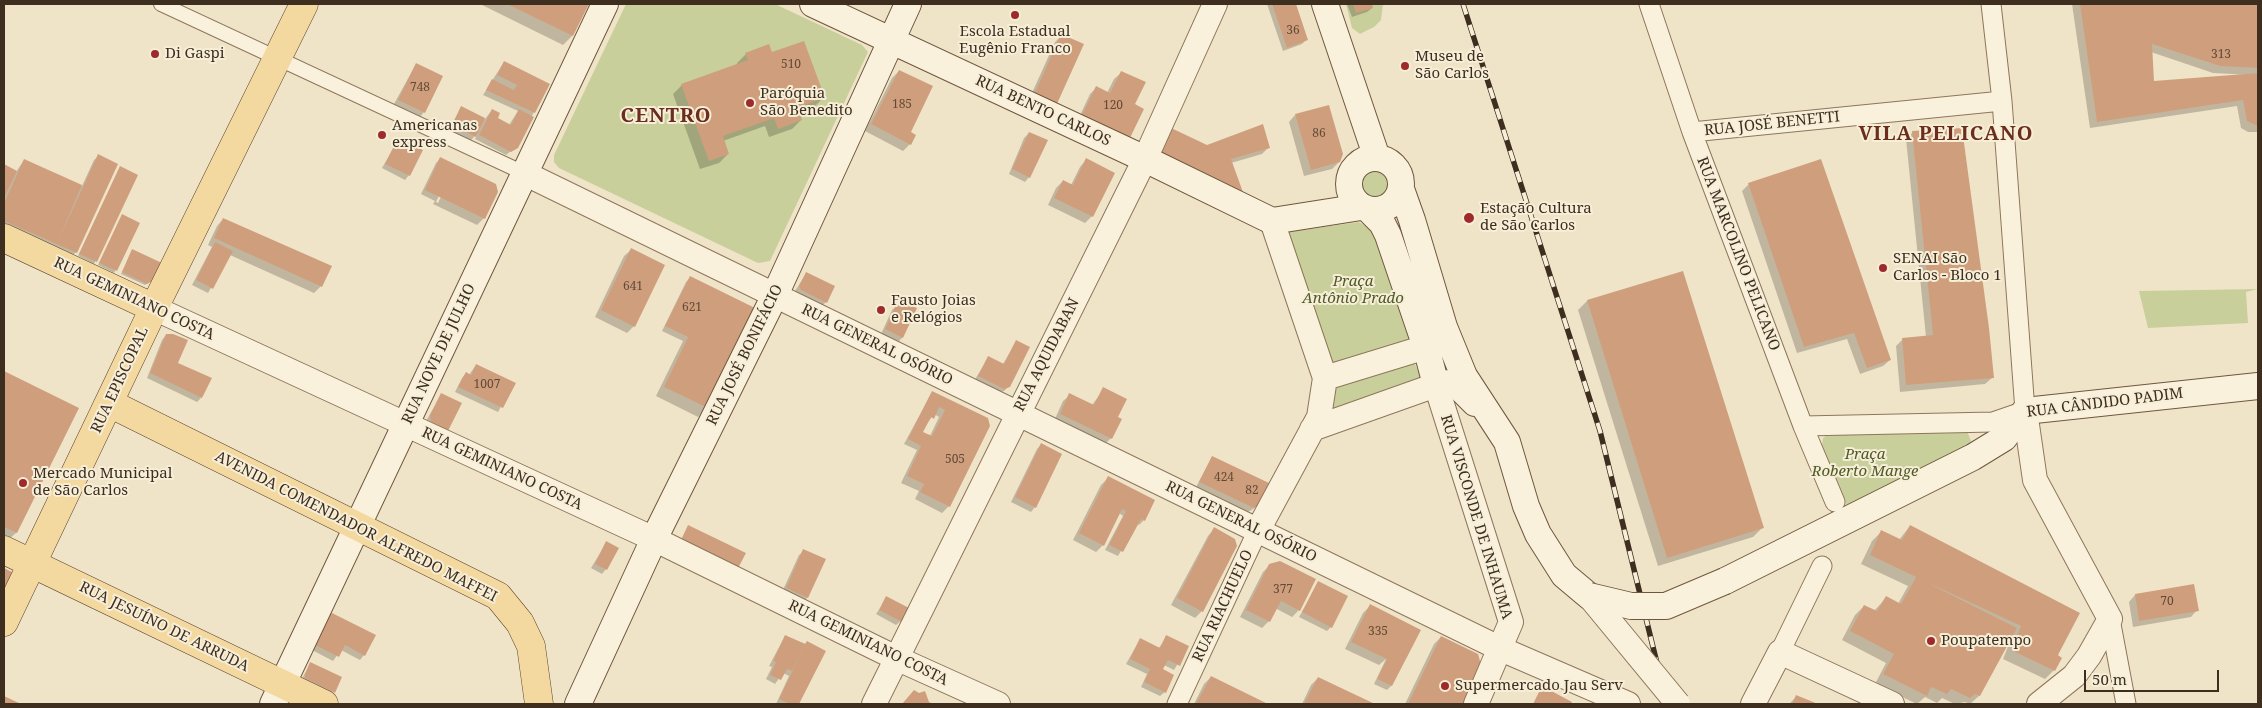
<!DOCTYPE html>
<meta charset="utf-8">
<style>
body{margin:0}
#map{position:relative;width:2262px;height:708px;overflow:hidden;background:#f0e4c8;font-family:"Noto Serif",serif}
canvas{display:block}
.frame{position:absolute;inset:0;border:5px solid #3d2e20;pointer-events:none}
.scale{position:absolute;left:2084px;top:670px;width:135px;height:22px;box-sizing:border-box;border:2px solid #3d2e20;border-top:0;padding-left:6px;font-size:15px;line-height:18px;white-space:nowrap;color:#3d2e20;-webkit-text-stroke:4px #f7eed8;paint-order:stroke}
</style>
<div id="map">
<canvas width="2262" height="708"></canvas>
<div class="frame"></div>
<div class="scale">50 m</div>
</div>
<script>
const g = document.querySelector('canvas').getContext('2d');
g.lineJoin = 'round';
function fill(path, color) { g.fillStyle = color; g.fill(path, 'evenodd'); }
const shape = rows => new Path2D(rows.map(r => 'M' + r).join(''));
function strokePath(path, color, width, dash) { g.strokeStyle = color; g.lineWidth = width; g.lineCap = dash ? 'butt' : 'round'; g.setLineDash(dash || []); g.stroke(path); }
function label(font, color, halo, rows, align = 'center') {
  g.font = font + ' "Noto Serif",serif'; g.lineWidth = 4; g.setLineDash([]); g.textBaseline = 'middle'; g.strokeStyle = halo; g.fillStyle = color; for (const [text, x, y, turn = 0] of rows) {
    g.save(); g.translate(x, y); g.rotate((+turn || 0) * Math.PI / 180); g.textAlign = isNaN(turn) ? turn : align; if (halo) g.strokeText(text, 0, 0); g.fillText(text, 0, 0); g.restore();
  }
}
const green = shape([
 [626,4,775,4,862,45,868,52,770,261,758,263,559,168,554,162,554,155],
 [1346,4,1383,4,1381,20,1374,27,1360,34,1352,28],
 '1360 185a14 14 0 1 1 28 0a14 14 0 1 1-28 0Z',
 [1359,222,1375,232,1415,339,1331,366,1288,232],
 [2258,289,2246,292,2248,323,2148,328,2139,291],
 [1414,362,1424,384,1329,412,1334,387],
 [1832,431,1967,431,1971,441,1970,447,1848,508,1822,446,1823,438]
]);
const shadow = shape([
 [480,4,588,4,572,36,563,45],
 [1267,4,1295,4,1306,40,1302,44,1283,51],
 [1347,4,1370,4,1372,8,1367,12,1352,17],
 [2072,4,2258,4,2258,132,2248,132,2241,128,2237,106,2090,128],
 [2151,52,2213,73,2251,75,2153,82],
 [1062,35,1083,45,1027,104,1055,42],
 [746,54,771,54,824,97,815,106,798,112,801,120,792,129,769,137,765,126,723,141,728,154,719,163,700,169,673,94,682,85,737,65,737,63],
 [504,62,534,112,515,148,506,155,475,139,478,133,470,141,448,130,462,108,485,119,492,110,496,118,509,125,518,111,483,95],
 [416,64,424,112,420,117,394,104],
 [899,71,910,133,910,144,903,151,865,131,892,78],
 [1121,73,1144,83,1075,126,1090,94,1096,88,1107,93,1114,79],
 [1295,115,1339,162,1332,169,1304,176,1289,122],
 [1913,132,1992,378,1985,384,1900,392,1896,346,1903,339,1926,337,1906,139],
 [1029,133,1029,177,1025,182,1009,174,1024,138],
 [398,140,409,175,405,180,382,168],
 [1207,147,1269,147,1262,154,1231,163],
 [99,156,76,252,71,257,4,227,4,166,16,172,24,160,82,186,94,160],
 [440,159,494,185,497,192,484,218,477,225,433,204,435,201,421,194,436,163],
 [450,172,453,172,438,203,436,202],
 [1086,160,1092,216,1085,223,1048,205,1056,188,1063,181,1071,185,1080,167],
 [120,168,136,175,94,264,78,256],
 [1749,184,1890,360,1883,366,1860,374,1847,339,1797,353,1742,191],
 [121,218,138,224,114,273,98,265],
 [223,219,321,286,314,293,230,255,208,293,192,285,212,247,208,245,217,226],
 [631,250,634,326,627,333,595,317,624,256],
 [132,251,152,281,145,285,121,274],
 [1682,272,1762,528,1753,537,1658,566,1578,310,1587,301],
 [806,274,826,302,822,306,797,295,795,291],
 [690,278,707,408,698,417,656,396,683,341,662,331,686,282],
 [902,302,902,338,898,342,881,334,892,310],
 [166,335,177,364,201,398,197,402,147,378,162,340],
 [1016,342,1009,386,1004,391,999,393,974,381,988,358,1003,364],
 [476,365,514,383,498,412,455,392,462,378,466,373,469,375],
 [4,372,77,408,16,533,9,539,4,537],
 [1104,389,1116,418,1111,438,1104,445,1054,421,1063,401,1070,395,1092,405],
 [932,392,986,419,949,506,942,513,915,499,919,491,901,483,917,450,904,444],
 [934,414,939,417,930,436,921,432],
 [442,394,447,430,426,421],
 [1041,445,1035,507,1031,512,1011,502,1037,449],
 [1212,457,1258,504,1253,509,1248,512,1196,487],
 [1108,478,1144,520,1139,525,1137,523,1118,556,1105,550,1123,516,1119,513,1103,545,1096,552,1073,540,1101,485],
 [1910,526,2056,656,2054,670,2045,679,2003,659,2009,644,2007,643,1979,696,1970,704,1965,702,1955,704,1942,698,1937,703,1925,697,1917,704,1875,684,1886,663,1842,640,1855,615,1864,606,1874,611,1886,598,1898,604,1908,586,1861,564,1872,541,1881,532,1899,540],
 [1214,529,1202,611,1195,618,1171,605,1208,536],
 [606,543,606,569,602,574,591,568],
 [804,551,807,598,803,602,782,592,799,555],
 [1270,565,1299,610,1292,617,1275,608,1269,621,1262,628,1240,617,1263,572],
 [1319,582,1331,627,1327,631,1299,617],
 [2135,595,2197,610,2191,617,2133,627,2129,602],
 [887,598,901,621,896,625,876,614],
 [1370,606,1419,631,1391,686,1387,690,1374,684,1386,659,1379,665,1345,649,1363,613],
 [326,618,364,655,360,660,341,650,333,661,310,649],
 [785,636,824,651,798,704,776,704,789,676,783,673,775,684,766,679,772,667,769,666],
 [1167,637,1188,647,1174,670,1164,665,1162,670,1165,692,1160,696,1141,687,1147,674,1126,664,1140,639,1158,649],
 [1441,637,1480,668,1462,704,1405,704,1434,644],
 [311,663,341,677,329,697,301,680],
 [1211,677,1264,704,1194,704,1204,684],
 [1318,678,1372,704,1302,704,1311,685],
 [1797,696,1815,704,1789,704]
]);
const building = shape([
 [507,4,589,4,573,36],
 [1272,4,1296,4,1308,40,1287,48],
 [1353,4,1372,4,1373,8,1356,13],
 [2080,4,2258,4,2258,68,2220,66,2152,44,2154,81,2258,73,2258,126,2247,121,2243,100,2097,122],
 [1061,34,1084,44,1056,106,1033,97],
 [804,41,825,98,798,107,802,120,778,129,774,118,723,136,729,154,709,161,681,84,748,60,745,53,769,44,772,52],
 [504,61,550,84,535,113,486,90,492,79,514,90,517,85,497,75],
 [416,63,443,76,425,113,398,100],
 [899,70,933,86,911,132,916,135,911,145,871,124],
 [1121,71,1146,82,1135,104,1144,109,1128,142,1080,119,1096,86,1110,93],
 [1329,105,1343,154,1340,162,1311,170,1295,114],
 [461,106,485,118,476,137,452,125],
 [492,109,500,113,498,118,511,125,519,109,534,117,518,148,511,152,479,135],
 [1263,124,1270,148,1231,159,1244,195,1157,155,1169,127,1207,145],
 [1962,128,1989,328,1994,378,1906,385,1902,338,1933,335,1912,131],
 [1029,132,1048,140,1030,178,1012,169],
 [398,138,423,150,410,176,385,164],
 [98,154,118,164,77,253,4,221,4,203,24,159,82,185,59,239],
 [440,157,496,184,498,192,485,219,425,190],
 [1086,158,1115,173,1093,217,1054,198,1063,180,1073,185],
 [1821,159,1891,360,1867,368,1854,333,1804,347,1748,183],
 [4,164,17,171,4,198],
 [120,166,138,175,97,262,79,254],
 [122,214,140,223,117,271,99,263],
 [223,218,332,266,322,287,214,238],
 [215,242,233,251,213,289,196,280],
 [631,248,665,265,635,327,601,310],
 [132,249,162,263,155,279,147,284,122,272],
 [1683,271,1764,528,1667,558,1587,300],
 [806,272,835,286,827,303,801,290,799,286],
 [690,276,753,307,754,314,708,408,664,387,688,337,665,326],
 [902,301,917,308,903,338,885,329,896,305,900,306],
 [166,334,173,334,188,340,178,363,212,378,202,398,150,373],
 [1016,340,1030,347,1010,387,1004,389,978,376,988,356,1004,364],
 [476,364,516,383,503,408,458,387,466,372,471,375],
 [4,371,79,408,17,533,4,527],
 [1103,387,1127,399,1118,417,1122,419,1112,439,1060,414,1069,393,1094,405],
 [932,391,988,418,990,426,950,507,920,492,924,484,907,476,921,446,908,439],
 [939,407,945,410,932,436,923,432,931,417,934,419],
 [441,393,462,403,448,431,431,423,430,415],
 [1041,443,1062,454,1036,508,1015,497],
 [1212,456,1269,483,1259,505,1254,508,1199,482],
 [1108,476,1155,500,1145,521,1141,519,1123,552,1109,545,1126,511,1122,509,1104,546,1079,533],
 [688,525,746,553,736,572,681,540],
 [1910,525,2080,613,2058,655,2062,658,2055,671,2011,650,2021,626,1924,581,2017,628,1980,696,1975,694,1970,698,1951,689,1947,694,1931,687,1927,696,1883,674,1894,654,1850,631,1864,605,1877,611,1886,596,1901,604,1916,577,1870,555,1881,530,1902,540],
 [1214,527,1235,539,1237,546,1203,612,1177,598],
 [606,541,619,548,607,570,595,564],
 [803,549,826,559,808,598,786,588],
 [1280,561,1316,579,1300,611,1281,601,1270,622,1246,610,1269,564],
 [4,568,18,575,4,604],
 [1318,581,1348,596,1332,628,1302,612],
 [2194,584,2199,611,2139,621,2135,594],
 [886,596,909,608,902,622,879,610],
 [1370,604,1421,630,1392,686,1377,679,1387,659,1351,642],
 [330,612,376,635,365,656,345,645,339,657,313,644],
 [785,635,805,644,807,641,826,651,799,704,790,704,779,699,803,649,792,671,787,669,781,680,770,675,776,662,773,661],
 [1166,635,1189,646,1180,666,1168,660,1163,669,1174,675,1166,693,1144,682,1150,669,1130,659,1140,638,1160,648],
 [1441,636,1478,654,1482,668,1464,704,1408,704],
 [310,662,342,677,335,693,305,678,305,674],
 [1211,676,1268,704,1196,704],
 [1318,677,1375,704,1304,704],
 [1542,686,1572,702,1571,704,1533,704],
 [914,690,919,693,925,691,929,702,933,704,902,704],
 [1796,695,1818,704,1792,704],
 [4,696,21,704,4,704]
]);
const pedestrian = shape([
 [161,4,524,173]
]);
const minor = shape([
 [1649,4,1692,132,1803,426,1835,502],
 [1692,132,2002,101],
 [1803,426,1993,422,2025,411,2002,101,1991,4],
 [2110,619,2126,704],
 [1780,652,1822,566],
 [1177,704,1258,530]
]);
const tertiary = shape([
 [524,173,1501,649,1628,704],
 [154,308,654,539,896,658,998,704],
 [1325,378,1426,347],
 [2025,411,2035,480,2110,619,2089,656,2074,676,2039,704],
 [1312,429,1436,385,1511,622,1476,704],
 [1258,530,1319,417,1325,378,1272,221],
 [874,704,1145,159,1215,4],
 [1753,704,1780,652,1892,704]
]);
const secondary = shape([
 [813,4,1145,159,1272,221,1361,207],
 [1325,4,1377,158],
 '1349 184a26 26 0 1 1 52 0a26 26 0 1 1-52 0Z',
 [1401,189,1412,220,1444,327,1464,376,1507,442,1526,506,1538,534,1564,575,1589,596],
 [1369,210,1382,223,1388,235,1426,347,1436,385,1444,383,1458,386,1475,403],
 [1725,581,1973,457,2004,438,2025,411,2258,386],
 [273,704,605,4],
 [578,704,654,539,775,295,908,4]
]);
const primary = shape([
 [4,238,154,308],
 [109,403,498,596,520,623,531,646,539,704],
 [4,550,324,704],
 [4,622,154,308,304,4]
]);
const rail = shape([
 [1463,4,1600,431,1667,704]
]);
const tertiaryBridge = shape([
 [1589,596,1678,704]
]);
const secondaryBridge = shape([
 [1589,596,1631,606,1666,606,1725,581]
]);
const markers = [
 [1015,15,5,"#9e2a2b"],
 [155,54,5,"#9e2a2b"],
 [1405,66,5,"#9e2a2b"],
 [750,103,5,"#9e2a2b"],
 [382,135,5,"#9e2a2b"],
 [1469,218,6,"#9e2a2b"],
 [1883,268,5,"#9e2a2b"],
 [881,310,5,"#9e2a2b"],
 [23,483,5,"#9e2a2b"],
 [1931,641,5,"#9e2a2b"],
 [1445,686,5,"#9e2a2b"]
];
const numberNames = [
 ["36",1293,31],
 ["313",2221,55],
 ["510",791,65],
 ["748",420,88],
 ["185",902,105],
 ["120",1113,106],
 ["86",1319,134],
 ["641",633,287],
 ["621",692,308],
 ["1007",487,385],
 ["505",955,460],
 ["424",1224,478],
 ["82",1252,491],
 ["377",1283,590],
 ["70",2167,602],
 ["335",1378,632]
];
const poiNames = [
 ["Escola Estadual",1015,32,"center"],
 ["Eugênio Franco",1015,49,"center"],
 ["Di Gaspi",165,54],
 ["Museu de",1415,57],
 ["São Carlos",1415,74],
 ["Paróquia",760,94],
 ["São Benedito",760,111],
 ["Americanas",392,126],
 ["express",392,143],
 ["Estação Cultura",1480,209],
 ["de São Carlos",1480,226],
 ["SENAI São",1893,259],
 ["Carlos - Bloco 1",1893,276],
 ["Fausto Joias",891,301],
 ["e Relógios",891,318],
 ["Mercado Municipal",33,474],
 ["de São Carlos",33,491],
 ["Poupatempo",1941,641],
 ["Supermercado Jau Serv",1455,686]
];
const streetNames = [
 ["RUA BENTO CARLOS",1043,111,25],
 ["RUA JOSÉ BENETTI",1772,124,-6],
 ["RUA MARCOLINO PELICANO",1738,254,69],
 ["RUA GEMINIANO COSTA",134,299,25],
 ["RUA GENERAL OSÓRIO",877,345,26],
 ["RUA NOVE DE JULHO",439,354,-65],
 ["RUA JOSÉ BONIFÁCIO",745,355,-64],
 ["RUA AQUIDABAN",1047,355,-63],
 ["RUA EPISCOPAL",120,380,-65],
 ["RUA CÂNDIDO PADIM",2105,403,-7],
 ["RUA GEMINIANO COSTA",502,469,25],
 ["RUA VISCONDE DE INHAUMA",1476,517,73],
 ["RUA GENERAL OSÓRIO",1241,522,26],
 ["AVENIDA COMENDADOR ALFREDO MAFFEI",356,527,27],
 ["RUA RIACHUELO",1223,606,-65],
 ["RUA JESUÍNO DE ARRUDA",164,627,26],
 ["RUA GEMINIANO COSTA",868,643,26]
];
const parkNames = [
 ["Praça",1353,282],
 ["Antônio Prado",1353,299],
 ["Praça",1865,455],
 ["Roberto Mange",1865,472]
];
const districtNames = [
 ["CENTRO",666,116],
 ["VILA PELICANO",1946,134]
];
fill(green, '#c9cf9b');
fill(shadow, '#0003');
fill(building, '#cf9f7d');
strokePath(pedestrian, '#8d765c', 16);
strokePath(minor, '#8d765c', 21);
strokePath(tertiary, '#8d765c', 26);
strokePath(secondary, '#6f573f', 28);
strokePath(primary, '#5b4430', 29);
strokePath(pedestrian, '#faf1dc', 14);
strokePath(minor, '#faf1dc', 19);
strokePath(tertiary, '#faf1dc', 24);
strokePath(secondary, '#faf1dc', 26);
strokePath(primary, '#f3d9a0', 28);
strokePath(rail, '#3d2e20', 5.5);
strokePath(rail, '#f7eed8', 4, [11]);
strokePath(tertiaryBridge, '#8d765c', 26, []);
strokePath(secondaryBridge, '#6f573f', 28, []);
strokePath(tertiaryBridge, '#faf1dc', 24);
strokePath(secondaryBridge, '#faf1dc', 26);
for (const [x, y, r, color] of markers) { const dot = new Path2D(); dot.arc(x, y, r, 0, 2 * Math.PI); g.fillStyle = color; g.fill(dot); strokePath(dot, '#f7eed8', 2); }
label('12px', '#624a37', null, numberNames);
label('15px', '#3d2e20', '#f7eed8', poiNames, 'left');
label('15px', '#3d2e20', '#f7eed8', streetNames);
label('italic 15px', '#4d5a26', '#f7eed8', parkNames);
g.letterSpacing = '1px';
label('bold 20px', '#6b2e1e', '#f7eed8', districtNames);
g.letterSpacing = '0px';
</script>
